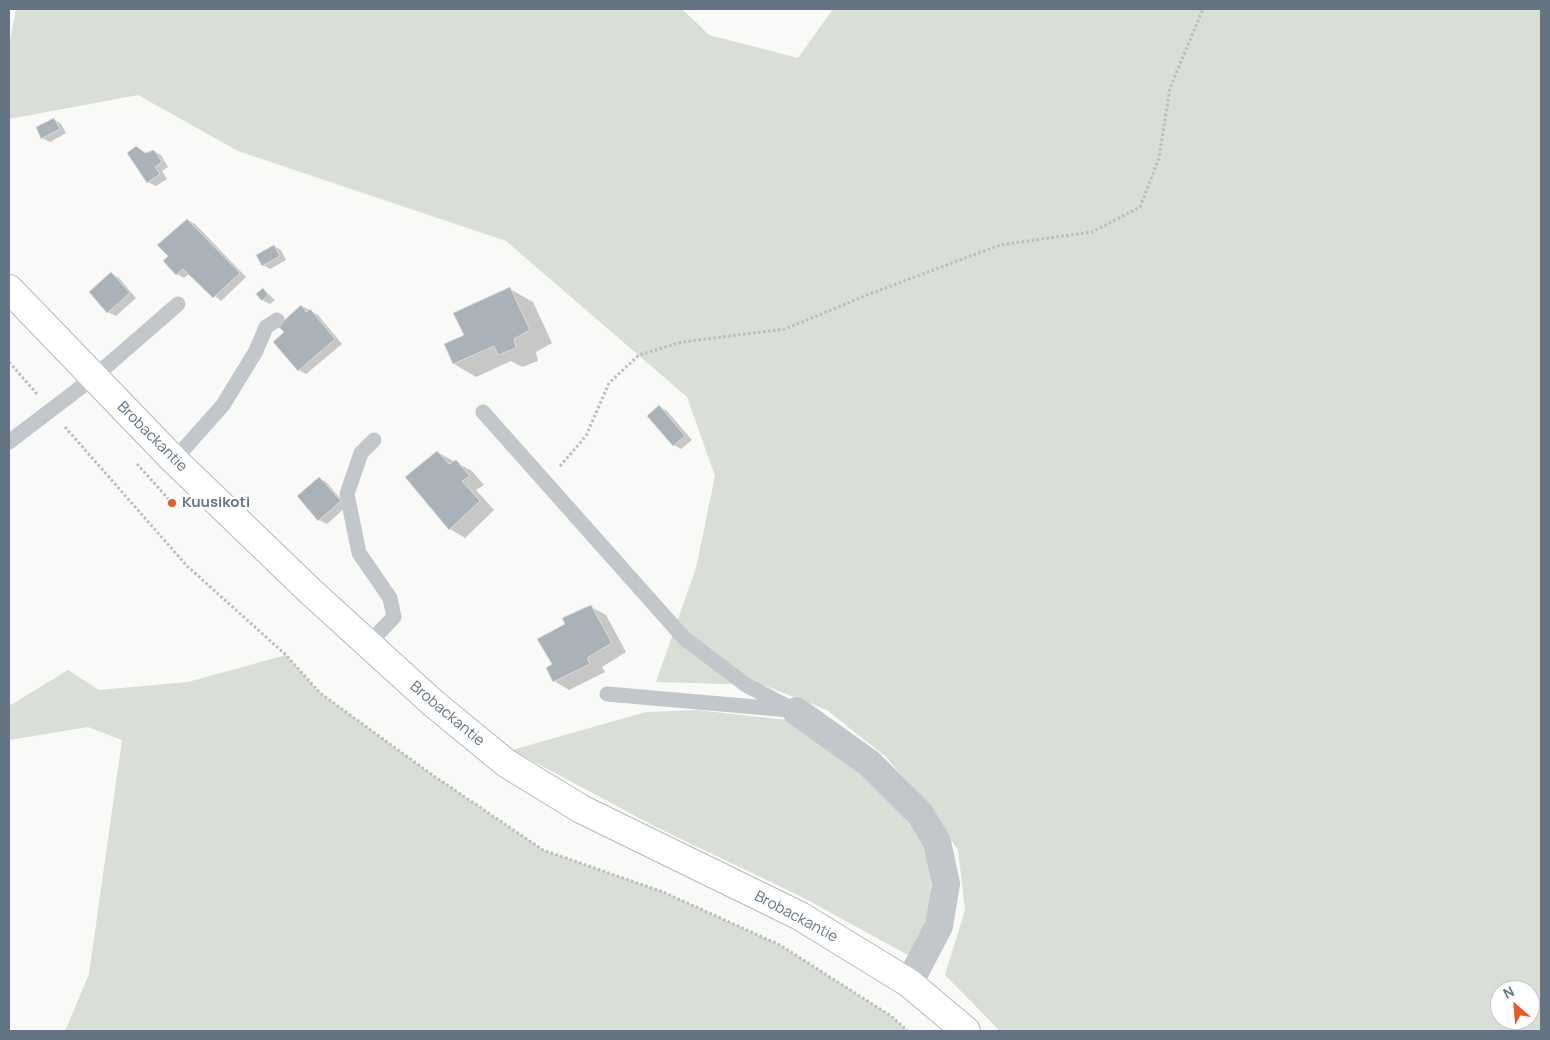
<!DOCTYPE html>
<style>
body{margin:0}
#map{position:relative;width:1550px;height:1040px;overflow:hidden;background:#f9f9f7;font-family:Manrope,sans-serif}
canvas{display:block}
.frame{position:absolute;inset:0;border:10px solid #647482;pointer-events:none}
.north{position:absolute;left:1490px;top:980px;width:50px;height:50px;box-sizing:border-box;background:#fff;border:1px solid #c1c7cd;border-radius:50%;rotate:333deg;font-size:14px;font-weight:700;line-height:20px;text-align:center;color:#647482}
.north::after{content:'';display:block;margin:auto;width:18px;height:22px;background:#e45c2d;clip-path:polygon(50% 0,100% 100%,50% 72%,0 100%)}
</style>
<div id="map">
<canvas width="1550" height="1040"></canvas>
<div class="frame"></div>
<div class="north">N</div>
</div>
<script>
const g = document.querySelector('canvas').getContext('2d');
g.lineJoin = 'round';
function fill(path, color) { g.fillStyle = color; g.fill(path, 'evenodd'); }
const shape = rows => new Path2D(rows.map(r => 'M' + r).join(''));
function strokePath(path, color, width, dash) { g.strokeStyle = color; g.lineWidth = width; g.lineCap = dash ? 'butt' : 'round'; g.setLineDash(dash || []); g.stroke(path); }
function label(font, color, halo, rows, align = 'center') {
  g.font = font + ' Manrope,sans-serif'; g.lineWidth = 5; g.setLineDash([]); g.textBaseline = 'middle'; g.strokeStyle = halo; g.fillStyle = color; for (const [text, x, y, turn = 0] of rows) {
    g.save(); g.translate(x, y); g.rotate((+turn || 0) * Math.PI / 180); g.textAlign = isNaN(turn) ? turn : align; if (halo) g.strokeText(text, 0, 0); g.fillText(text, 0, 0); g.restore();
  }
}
const green = shape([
 [16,9,682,9,709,35,798,58,833,9,1541,9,1541,1031,1000,1031,945,975,965,910,958,850,929,808,886,757,827,710,763,685,656,682,696,568,715,476,687,397,506,241,238,151,138,95,9,119,9,45],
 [1500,990,1530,990,1530,1020,1500,1020],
 [286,655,320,693,431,774,543,850,663,892,780,945,891,1016,908,1031,65,1031,89,974,122,740,88,727,9,740,9,706,68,670,99,690,188,682],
 [697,710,795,721,859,767,893,801,925,847,931,883,927,928,908,955,800,896,658,828,512,750,646,712]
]);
const shadow = shape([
 [54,119,61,124,66,133,50,142,42,138],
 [136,147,147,154,153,151,161,155,168,167,162,171,167,179,156,186,148,182],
 [188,220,195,224,246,277,221,301,189,274,184,278,177,274,169,256],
 [274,246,281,250,286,260,270,269,263,265],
 [111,273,119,278,136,298,116,316,108,312],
 [263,289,275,300,270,304,262,300],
 [510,289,533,302,552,343,536,352,538,361,522,367,511,361,476,377,454,364,466,336],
 [302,306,318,315,342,344,306,374,299,370,286,332],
 [659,406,667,411,692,440,681,449,674,445],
 [437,452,472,471,484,485,476,490,494,510,465,538,450,529],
 [319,478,326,482,347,506,327,524,319,520],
 [591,607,606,615,626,652,602,667,605,672,569,690,554,681,553,664,566,625]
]);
const building = shape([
 [54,118,60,129,41,139,36,127,54,118],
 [136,146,145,153,154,150,162,162,155,167,160,174,147,183,127,153,136,146],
 [187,219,240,273,213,298,183,269,176,275,163,261,168,256,157,245,187,219],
 [274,245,280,256,262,266,256,255,274,245],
 [111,272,130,293,107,313,89,292,111,272],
 [510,287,530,330,514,339,516,348,498,355,494,346,453,364,444,344,464,335,453,313,510,287],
 [263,288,268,295,262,301,256,294,263,288],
 [301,305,306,312,310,309,335,339,298,371,273,342,284,332,278,326,301,305],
 [659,405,685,436,673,446,647,416,659,405],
 [437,451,449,464,456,460,470,476,462,481,480,501,449,530,405,477,437,451],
 [319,477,341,501,318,521,297,496,319,477],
 [591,605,612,643,587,658,590,664,553,682,546,668,552,664,537,639,565,624,562,618,591,605]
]);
const path = shape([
 [9,362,37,394],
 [65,427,187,566,286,655,320,693,431,774,543,850,663,892,780,945,891,1016,908,1031],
 [137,464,172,503],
 [560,466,586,436,609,383,639,355,682,342,785,329,872,293,1000,245,1092,232,1140,207,1159,158,1170,88,1203,9]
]);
const lane = shape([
 [483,412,684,638,746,685,796,711],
 [9,442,93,378,178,304],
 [174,460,223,405,256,351,266,327,277,320],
 [368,644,394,617,390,598,359,553,347,494,361,453,374,440],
 [607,694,790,710]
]);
const street = shape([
 [796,711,869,763,920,814,937,842,946,884,939,926,909,983]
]);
const secondary = shape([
 [9,289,174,460,310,591,433,703,506,763,581,809,800,916,909,983,966,1031]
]);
const markers = [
 [172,503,5,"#e45c2d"]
];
const streetNames = [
 ["Brobackantie",152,437,45],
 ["Brobackantie",447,714,40],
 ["Brobackantie",796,917,28]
];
const poiNames = [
 ["Kuusikoti",182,503]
];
fill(green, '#d9ded6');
fill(shadow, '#0003');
fill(building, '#a9b2b8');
strokePath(building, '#dbdbd9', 1);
strokePath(secondary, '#b5babf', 30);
strokePath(path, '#babec1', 3, [2.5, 2.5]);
strokePath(lane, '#c2c7cb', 15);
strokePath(street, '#c2c7cb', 28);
strokePath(secondary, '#fff', 28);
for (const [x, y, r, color] of markers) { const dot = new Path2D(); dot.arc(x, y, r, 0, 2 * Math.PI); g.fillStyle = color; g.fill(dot); strokePath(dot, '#fff', 2); }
label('15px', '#647482', '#fff', streetNames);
label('bold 15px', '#647482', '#fff', poiNames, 'left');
</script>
